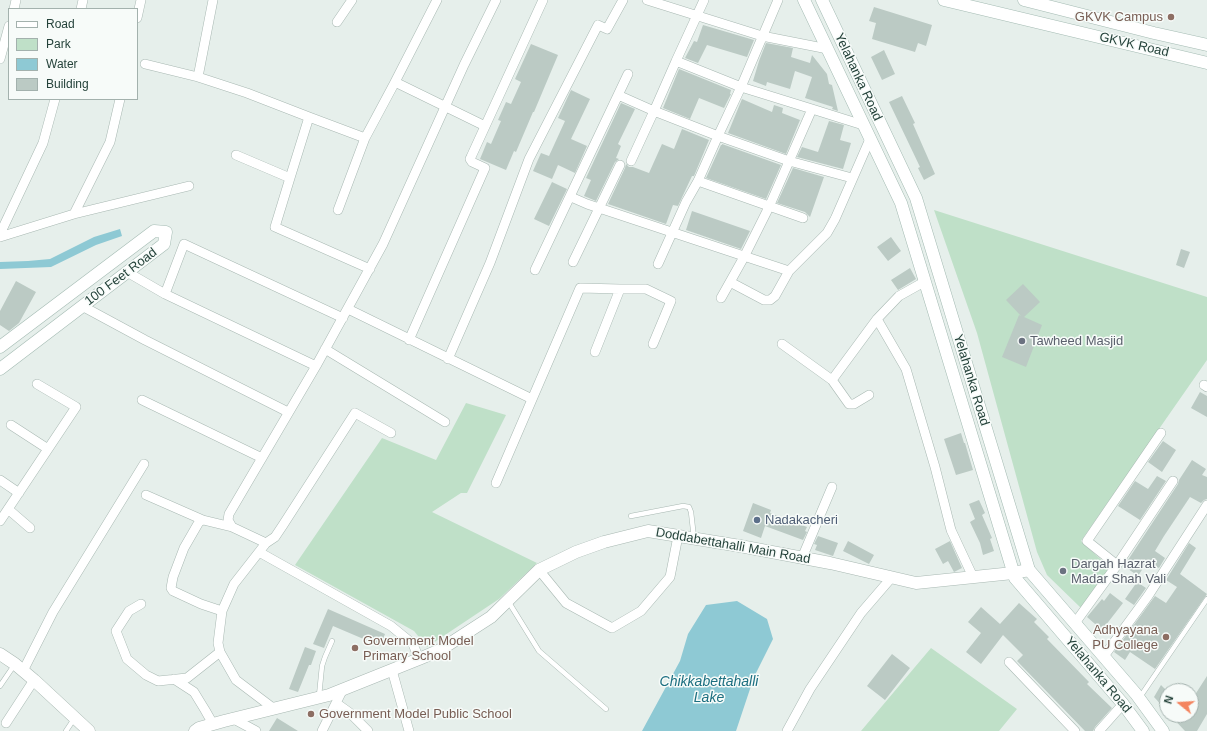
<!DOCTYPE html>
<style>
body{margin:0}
#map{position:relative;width:1207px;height:731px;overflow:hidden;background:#e6efeb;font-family:Helvetica,sans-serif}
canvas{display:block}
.legend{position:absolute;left:8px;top:8px;width:130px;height:92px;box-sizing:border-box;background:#f7fbf9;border:1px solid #a3b1ad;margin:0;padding:5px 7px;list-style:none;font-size:12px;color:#24423a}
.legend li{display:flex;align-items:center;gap:8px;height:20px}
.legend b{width:20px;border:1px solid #a3b1ad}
.north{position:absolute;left:1159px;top:683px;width:40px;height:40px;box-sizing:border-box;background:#f7fbf9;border:1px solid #a3b1ad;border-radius:50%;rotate:288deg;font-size:11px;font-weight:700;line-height:16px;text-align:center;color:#24423a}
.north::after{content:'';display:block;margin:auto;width:14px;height:18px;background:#f4845f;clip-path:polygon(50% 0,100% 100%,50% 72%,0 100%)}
</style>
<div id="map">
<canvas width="1207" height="731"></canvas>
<ul class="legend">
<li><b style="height:5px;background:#fff"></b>Road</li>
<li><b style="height:11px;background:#bfe0c8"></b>Park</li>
<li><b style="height:11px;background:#8ec9d4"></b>Water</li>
<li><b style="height:11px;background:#bbcac4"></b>Building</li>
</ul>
<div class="north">N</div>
</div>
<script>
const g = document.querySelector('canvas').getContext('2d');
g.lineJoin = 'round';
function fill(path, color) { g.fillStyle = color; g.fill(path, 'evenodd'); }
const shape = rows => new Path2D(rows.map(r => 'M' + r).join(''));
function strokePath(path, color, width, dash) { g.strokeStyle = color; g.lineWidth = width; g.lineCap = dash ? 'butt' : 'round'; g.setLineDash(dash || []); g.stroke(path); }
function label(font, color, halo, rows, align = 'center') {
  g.font = font + ' Helvetica,sans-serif'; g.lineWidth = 3; g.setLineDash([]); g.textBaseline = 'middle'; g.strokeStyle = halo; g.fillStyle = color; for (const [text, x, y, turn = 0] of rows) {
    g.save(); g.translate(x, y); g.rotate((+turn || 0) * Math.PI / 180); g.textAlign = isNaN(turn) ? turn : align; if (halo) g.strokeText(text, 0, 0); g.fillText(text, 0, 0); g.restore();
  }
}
const green = shape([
 [934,210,1207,297,1207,360,1081,541,1110,568,1082,609,1047,575,1037,552,977,333],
 [466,403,506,415,467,493,461,493,432,512,537,563,499,599,427,647,414,631,295,565,382,438,436,460],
 [931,648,1017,709,999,731,861,731]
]);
const water = shape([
 [120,229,122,236,96,245,51,267,0,269,0,262,28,261,50,259,94,237],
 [737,601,767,619,773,639,754,677,736,731,642,731,680,661,688,634,706,605]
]);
const building = shape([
 [874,7,932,25,926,46,918,43,915,52,872,39,876,23,869,21],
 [703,25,754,40,747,57,707,45,698,63,685,58,694,41,697,42],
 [766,43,793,48,791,57,810,63,812,55,827,74,829,84,832,85,838,111,832,109,833,107,805,98,812,77,795,71,790,89,767,82,766,86,753,81,759,61],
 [531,44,558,55,534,112,533,112,516,152,514,151,506,170,480,159,487,142,491,144,501,121,498,120,506,102,511,104,521,82,515,79],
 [884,50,895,74,882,80,871,57],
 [679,69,731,90,730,94,731,94,724,108,699,98,690,119,663,108],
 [571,90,590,99,571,139,587,146,575,173,558,165,552,179,533,171,541,153,549,156,565,121,558,118],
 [902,96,915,123,913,124,935,174,924,180,918,168,920,167,889,102],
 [742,99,772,112,774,105,783,108,782,113,800,120,786,154,728,133],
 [621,103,635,109,618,144,621,146,616,158,619,159,615,162,596,201,584,196,591,180,586,178],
 [829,121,844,125,840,140,851,143,843,169,797,157,802,147,818,152],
 [682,129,709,140,694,176,692,176,678,206,673,205,666,224,608,204,625,168,626,164,629,167,633,167,649,173,662,144,674,149],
 [722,144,781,165,766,199,706,178,721,145,722,145],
 [793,168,824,177,810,217,805,212,777,203],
 [552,182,567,189,549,226,534,219],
 [692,211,750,231,741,249,686,230],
 [891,237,901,251,888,261,877,247],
 [1181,249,1190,252,1184,268,1176,265],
 [910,268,916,279,898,290,891,280],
 [16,281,36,292,19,323,9,331,0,325,0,311],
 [1023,284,1040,302,1024,317,1042,325,1026,367,1002,357,1019,315,1021,316,1006,300],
 [1200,392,1207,396,1207,417,1191,408],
 [961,433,964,443,965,443,973,470,956,475,944,439],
 [1163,441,1176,450,1162,472,1148,462],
 [1192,460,1206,469,1202,475,1207,477,1207,499,1204,500,1201,503,1190,497,1164,536,1155,551,1165,558,1159,568,1147,562,1138,576,1124,566,1178,484,1179,480],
 [1157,476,1166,481,1140,520,1118,506,1135,481,1148,489],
 [979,500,985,513,982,515,992,538,990,539,994,551,983,555,980,543,970,522,975,519,969,504],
 [753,503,771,510,770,513,807,527,805,531,807,532,803,540,765,526,761,538,743,531],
 [818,536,838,543,833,556,815,550,817,545,814,544],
 [848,541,874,555,869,564,843,551],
 [950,541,962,568,954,572,948,561,943,564,935,549],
 [1189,543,1196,548,1180,574,1207,594,1155,669,1130,652,1125,660,1114,652,1155,596,1166,603,1177,587,1166,580],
 [1137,582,1146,588,1134,605,1125,599],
 [1110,593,1123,603,1102,630,1087,617,1102,599,1104,601],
 [1019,603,1037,619,1034,622,1049,637,1047,639,1089,682,1087,684,1112,708,1095,727,1093,731,1085,731,1017,661,1023,655,1003,635,981,664,966,652,981,633,968,622,981,607,1000,624],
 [328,609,385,634,380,646,333,626,324,648,313,644],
 [305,647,316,651,311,665,309,665,298,692,289,689],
 [892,654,910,668,885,700,867,686],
 [1207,676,1207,714,1197,731,1185,731,1170,715,1191,715,1191,701],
 [1161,685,1167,691,1167,711,1154,697],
 [277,718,298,731,269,731]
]);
const service = shape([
 [631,516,683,506,689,507,691,512,694,538],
 [508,601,539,651,606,709],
 [0,686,15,664],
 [319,696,322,666,325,657,332,641],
 [1140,697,1207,599],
 [66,731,74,719]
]);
const minor = shape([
 [437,0,395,82,485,126],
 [647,0,762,36,828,49],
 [704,0,676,61,741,87,812,109],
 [14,9,16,0],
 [81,9,83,0],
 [137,18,141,0],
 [337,22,352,0],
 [0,59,9,26],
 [145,64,198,77,247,93,309,117,290,178],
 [198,77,213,0],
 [618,95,654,111,676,61],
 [309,117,365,138,338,210],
 [863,125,812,109,769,207,744,257,730,282,764,300,770,300,775,296,789,271,827,233,835,219,870,139],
 [365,138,395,82],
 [236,155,290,178,275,227,370,269],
 [631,161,654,111,718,136,789,161,852,178],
 [698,181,803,218],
 [571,197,587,204,789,271],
 [74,214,110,142,120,99],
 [0,234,43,143,55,99],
 [0,237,74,214,189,186],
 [573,262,620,165],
 [658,264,686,202,698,181,718,136,741,87,778,0],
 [535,270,628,74],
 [127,272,165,294,316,366],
 [620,289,646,289,671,301,653,344],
 [165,294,184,244,343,318],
 [721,298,730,282],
 [82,306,145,340,288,412],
 [348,309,532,399],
 [877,319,906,369,935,467,951,530,973,577],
 [409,340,485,168,472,162,470,159,471,157,543,0],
 [782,344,832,380,877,319,899,296,924,282],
 [325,349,445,422],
 [448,359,490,263,529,159,598,25,607,29,623,0],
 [832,380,849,404,854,404,869,395],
 [1204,385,1207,387],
 [142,400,262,458],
 [11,425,48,449],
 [391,433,355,413,283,525,275,537,266,543,232,527,228,520,229,514,316,366,383,244,464,65,496,0],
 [0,480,19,493],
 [496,483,580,288,620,289,595,352],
 [146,495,203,520],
 [8,509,30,528],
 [0,521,76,407,37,384],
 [266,543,234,584,222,611,218,643,220,652,236,680,273,708],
 [259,552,391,626,413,644,419,659],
 [802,558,832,487],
 [1117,565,1087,541,1161,433],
 [539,570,566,603,612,628,641,611,670,577,678,536],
 [141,604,129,611,116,631,127,659,146,675,158,681,187,678,220,652],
 [222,611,201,604,173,591,171,588,173,577,184,548,199,522,203,520,232,527],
 [1075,623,1117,565,1173,481],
 [1104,656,1148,596,1207,505],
 [1009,662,1075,731],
 [392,670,409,731],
 [23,671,53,612,144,464],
 [174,679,194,692,205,710,213,724],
 [336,703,350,713,368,731],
 [232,718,256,731],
 [6,723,34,680],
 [322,731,343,689],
 [787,731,810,689,861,613,892,577],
 [1099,731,1123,704]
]);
const tertiary = shape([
 [0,654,15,664,34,680,89,731],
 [195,731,199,728,224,721,329,695,419,659,440,650,491,617,539,570,576,552,604,542,648,531,740,546,830,563,916,583,1013,573,1029,570]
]);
const secondary = shape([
 [804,0,901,203,1015,578,1123,704,1143,731],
 [822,0,916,198,1029,570,1136,694,1163,731],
 [944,0,1207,63],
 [1024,0,1154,33,1207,45],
 [0,347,154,231,166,232,164,244,0,369]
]);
const markers = [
 [1171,17,4,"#8d6e63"],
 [1022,341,4,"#6b7280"],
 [757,520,4,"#5c6f8a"],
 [1063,571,4,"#6b7280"],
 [1166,637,4,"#8d6e63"],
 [355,648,4,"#8d6e63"],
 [311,714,4,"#8d6e63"]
];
const educationNames = [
 ["GKVK Campus",1163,17],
 ["Adhyayana",1158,630],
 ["PU College",1158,645],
 ["Government Model",363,641,"left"],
 ["Primary School",363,656,"left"],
 ["Government Model Public School",319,714,"left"]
];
const streetNames = [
 ["GKVK Road",1134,45,13],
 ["Yelahanka Road",858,77,65],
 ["100 Feet Road",121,277,-37],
 ["Yelahanka Road",971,380,73],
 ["Doddabettahalli Main Road",733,546,10],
 ["Yelahanka Road",1098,675,50]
];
const worshipNames = [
 ["Tawheed Masjid",1030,341],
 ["Dargah Hazrat",1071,564],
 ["Madar Shah Vali",1071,579]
];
const serviceNames = [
 ["Nadakacheri",765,520]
];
const waterNames = [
 ["Chikkabettahalli",709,682],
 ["Lake",709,698]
];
fill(green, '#bfe0c8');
fill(water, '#8ec9d4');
fill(building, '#bbcac4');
strokePath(service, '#a8b8b2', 5.5);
strokePath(minor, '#a8b8b2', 10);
strokePath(tertiary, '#a8b8b2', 13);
strokePath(secondary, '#a4bbb3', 13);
strokePath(service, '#fff', 4.5);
strokePath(minor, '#fff', 9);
strokePath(tertiary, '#fff', 12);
strokePath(secondary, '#fff', 12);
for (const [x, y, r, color] of markers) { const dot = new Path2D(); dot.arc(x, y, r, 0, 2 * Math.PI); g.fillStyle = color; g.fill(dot); strokePath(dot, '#f7fbf9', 1.5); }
label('13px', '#785e54', '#f7fbf9', educationNames, 'right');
label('13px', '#24423a', '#f7fbf9', streetNames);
label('13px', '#5b616d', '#f7fbf9', worshipNames, 'left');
label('13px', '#4e5e75', '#f7fbf9', serviceNames, 'left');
label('italic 14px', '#1c6f80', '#f7fbf9', waterNames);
</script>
